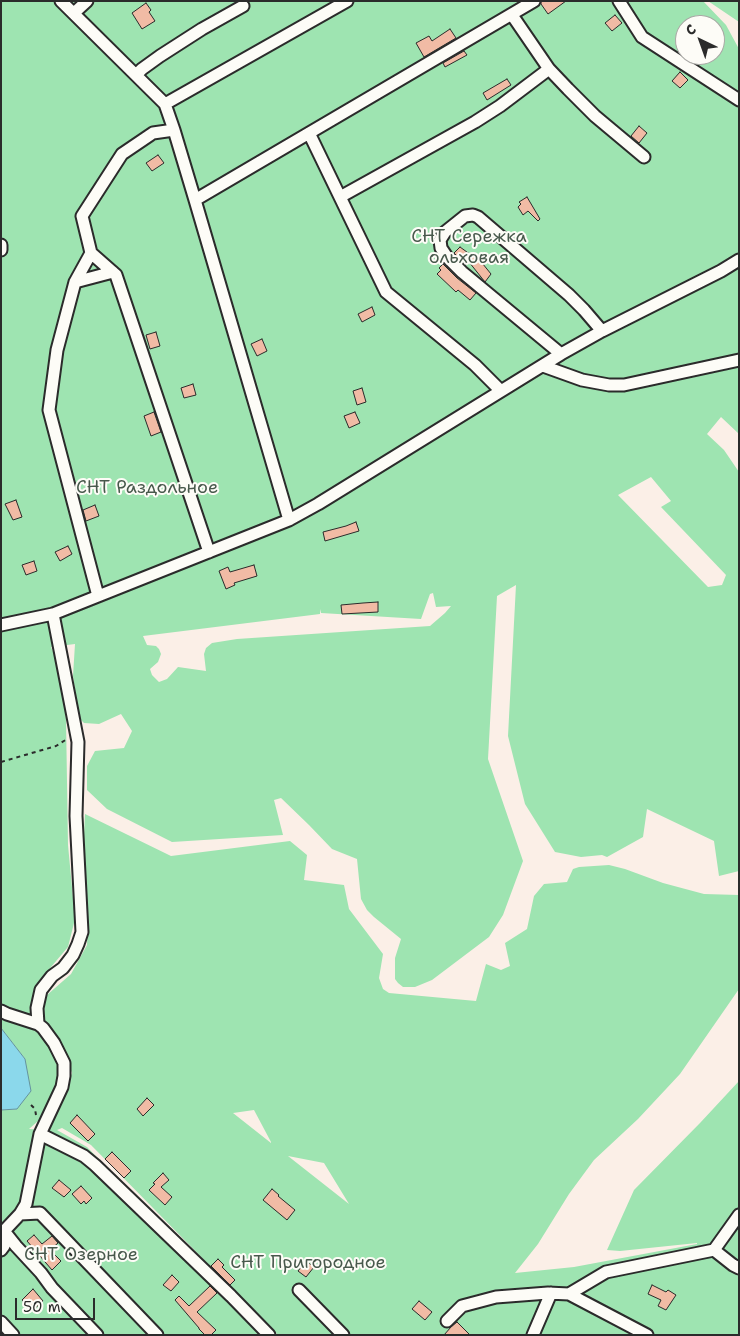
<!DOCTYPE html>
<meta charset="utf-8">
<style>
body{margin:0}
#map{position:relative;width:740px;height:1336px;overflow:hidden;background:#fbefe7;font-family:"Shantell Sans",sans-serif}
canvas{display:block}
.frame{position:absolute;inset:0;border:2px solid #2b2b2b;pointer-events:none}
.north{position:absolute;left:675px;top:15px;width:50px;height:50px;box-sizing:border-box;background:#fdfcf7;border:1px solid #a9a8a5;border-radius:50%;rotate:318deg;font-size:14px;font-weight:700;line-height:20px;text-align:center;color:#2b2b2b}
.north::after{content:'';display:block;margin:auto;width:18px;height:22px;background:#2b2b2b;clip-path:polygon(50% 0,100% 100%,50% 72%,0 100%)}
.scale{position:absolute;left:15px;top:1298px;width:80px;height:22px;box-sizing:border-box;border:2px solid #2b2b2b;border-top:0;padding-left:6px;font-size:15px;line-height:18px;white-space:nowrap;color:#2b2b2b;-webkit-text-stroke:4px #fdfcf7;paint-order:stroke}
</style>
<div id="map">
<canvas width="740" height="1336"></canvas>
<div class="frame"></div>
<div class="north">С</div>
<div class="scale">50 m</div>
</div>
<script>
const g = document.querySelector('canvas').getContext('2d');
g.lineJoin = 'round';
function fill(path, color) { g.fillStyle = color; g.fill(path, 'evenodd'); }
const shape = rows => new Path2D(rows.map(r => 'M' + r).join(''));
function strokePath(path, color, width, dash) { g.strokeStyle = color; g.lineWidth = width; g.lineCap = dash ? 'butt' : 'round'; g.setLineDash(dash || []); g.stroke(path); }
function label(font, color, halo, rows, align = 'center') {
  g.font = font + ' "Shantell Sans",sans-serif'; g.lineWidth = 4; g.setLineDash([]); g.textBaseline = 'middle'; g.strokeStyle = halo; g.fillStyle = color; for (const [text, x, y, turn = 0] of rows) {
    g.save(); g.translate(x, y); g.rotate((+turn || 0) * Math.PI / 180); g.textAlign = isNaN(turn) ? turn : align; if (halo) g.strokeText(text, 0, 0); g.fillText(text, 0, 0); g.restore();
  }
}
const green = shape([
 [1,1,703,1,726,25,739,49,739,434,721,417,707,434,724,450,739,472,739,871,719,876,714,841,647,809,643,837,607,857,602,855,581,857,555,852,525,804,508,736,516,585,497,596,488,759,523,861,503,915,489,937,432,980,415,987,403,987,398,983,395,979,395,958,401,939,374,917,367,910,361,899,357,859,332,849,309,825,281,798,274,800,283,835,172,842,107,809,87,790,87,766,95,751,124,748,132,731,121,714,99,724,84,723,80,719,78,712,73,676,75,644,51,647,59,665,66,719,68,845,75,919,68,947,51,967,36,989,35,1018,1,1007],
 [685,25,715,25,715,55,685,55],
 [651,477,671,501,661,507,726,575,722,585,708,587,618,495],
 [433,593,436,607,451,606,445,613,430,626,237,639,212,643,206,648,204,654,206,671,178,667,167,679,159,682,152,675,150,669,158,662,161,654,159,649,156,646,147,645,143,636,320,614,320,609,321,613,421,619,430,594],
 [708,1,739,1,739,22],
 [85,814,171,856,290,841,307,855,304,880,344,885,349,909,383,954,379,978,383,989,389,993,476,1001,486,964,501,970,510,966,505,943,527,929,534,896,544,884,567,882,573,869,579,867,609,865,625,869,663,883,704,894,739,895,739,989,680,1074,638,1119,594,1160,569,1194,538,1244,515,1273,574,1267,697,1244,697,1243,620,1251,607,1250,634,1190,700,1123,739,1081,739,1335,278,1335,91,1145,62,1128,57,1130,87,1147,272,1335,1,1335,1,1110,17,1109,25,1059,1,1028,1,1014,46,1036,55,1054,60,1071,57,1090,44,1113,38,1121,29,1129,46,1130,72,1073,57,1040,45,1022,44,1008,47,995,71,974,87,945,88,912,83,857],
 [254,1110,271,1142,271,1143,233,1113],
 [288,1156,324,1163,349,1204]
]);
const water = shape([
 [1,1028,25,1059,31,1091,17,1109,1,1110,1,1028]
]);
const building = shape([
 [541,1,566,1,548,14,541,4,541,1],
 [146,3,151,10,149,12,155,21,142,29,132,13,146,3],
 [615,15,622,23,612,31,605,23,615,15],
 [450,29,456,38,424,57,416,43,429,36,432,41,450,29],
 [464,51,467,55,445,67,443,63,464,51],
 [680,72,688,80,680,88,672,81,680,72],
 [507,79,511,85,487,100,483,93,507,79],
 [639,126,647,133,639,143,631,136,639,126],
 [158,155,164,163,152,171,146,163,158,155],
 [527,197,540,219,538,221,528,211,523,215,518,207,521,204,519,202,527,197],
 [460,247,471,255,474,253,491,274,485,282,469,262,466,265,454,253,460,247],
 [443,264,457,278,476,293,470,300,458,290,456,292,437,274,441,270,439,268,443,264],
 [372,307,375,315,362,322,358,314,372,307],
 [156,332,160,346,150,349,146,335,156,332],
 [262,339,267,351,257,356,251,344,262,339],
 [193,384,196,395,184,398,181,388,193,384],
 [362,388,366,402,357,405,353,391,362,388],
 [154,412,161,432,151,436,144,416,154,412],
 [355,412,360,423,349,428,344,416,355,412],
 [16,500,22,517,13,520,5,504,16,500],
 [95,505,99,516,86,521,83,510,95,505],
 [356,522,359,531,325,541,323,532,346,526,356,522],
 [68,546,72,554,60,561,55,552,68,546],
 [34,561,37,571,26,575,22,565,34,561],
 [254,565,257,576,234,583,235,585,226,589,219,571,228,567,230,572,254,565],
 [378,602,378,612,342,614,341,605,363,603,378,602],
 [147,1098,154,1105,143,1116,137,1109,147,1098],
 [77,1115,95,1134,88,1141,70,1123,77,1115],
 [112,1152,131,1171,124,1178,105,1159,112,1152],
 [163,1173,169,1180,161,1187,172,1197,165,1205,149,1190,155,1184,153,1183,163,1173],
 [59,1180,71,1190,64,1197,52,1188,59,1180],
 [81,1186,92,1198,86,1204,84,1201,81,1204,72,1194,81,1186],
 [272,1189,279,1195,278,1196,295,1210,287,1220,263,1200,272,1189],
 [34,1235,42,1244,52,1236,58,1243,50,1250,61,1261,52,1270,27,1241,34,1235],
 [218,1259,224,1265,222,1267,235,1280,230,1285,211,1266,218,1259],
 [306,1261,314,1267,306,1277,298,1271,306,1261],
 [172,1275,179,1282,171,1291,163,1285,172,1275],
 [652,1285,666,1292,668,1290,676,1295,666,1310,658,1306,661,1300,648,1294,652,1285],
 [210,1286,217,1293,197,1312,216,1330,211,1335,205,1335,199,1329,199,1328,175,1300,179,1296,189,1306,210,1286],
 [33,1289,43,1301,32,1311,22,1300,33,1289],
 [419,1301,432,1312,425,1320,412,1309,419,1301],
 [457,1322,470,1335,444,1335,451,1327,457,1322]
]);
const path = shape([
 [1,762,56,746,67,739],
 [31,1105,35,1109,36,1115]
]);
const minor = shape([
 [61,1,165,104,174,130,195,200,289,520],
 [619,1,642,37,739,100],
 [74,13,87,1],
 [512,15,549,69,568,89,595,116,644,157],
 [136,75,142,69,160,56,202,29,243,6],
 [165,104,347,1],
 [309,133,386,292,475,365,501,391],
 [340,197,475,122,500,106,549,69],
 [195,200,534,1],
 [1,245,1,250],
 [91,253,116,275,209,552],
 [75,282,113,272],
 [561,354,462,272,447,257,441,248,440,240,445,232,465,216,473,215,478,217,569,295,584,310,602,331],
 [543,366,582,380,609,385,624,385,739,360],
 [98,596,49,410,57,350,75,282,91,253,82,216,122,154,153,133,174,130],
 [1,625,53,614],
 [1,1011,7,1014,38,1024],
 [40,1134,84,1156,95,1165,231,1296,269,1335],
 [20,1214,40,1213,157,1335],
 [1,1250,4,1246,4,1230],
 [714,1250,733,1265,739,1268],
 [299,1290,343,1335],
 [569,1294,647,1335],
 [447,1321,462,1306,496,1297,548,1293,569,1294,606,1272,714,1250,739,1215],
 [1,1322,13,1335],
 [97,1335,52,1288,41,1273,16,1246,4,1231,20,1214,26,1204,40,1134,62,1087,64,1076,64,1063,54,1043,43,1028,38,1024,37,1008,41,990,52,976,63,968,73,955,78,944,82,932,76,816,78,742,53,614,289,520,318,504,561,354,602,331,721,271,739,260],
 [533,1335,551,1293]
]);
const parkNames = [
 ["СНТ Сережка",469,237],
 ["ольховая",469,258],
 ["СНТ Раздольное",147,488],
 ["СНТ Озерное",81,1255],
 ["СНТ Пригородное",308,1263]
];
fill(green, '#9ee4b1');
fill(water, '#8bd8eb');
strokePath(water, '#65939e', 1);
fill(building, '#f1bba5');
strokePath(building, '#2b2b2b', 1);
strokePath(minor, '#2b2b2b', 15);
strokePath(path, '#2b2b2b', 2, [4, 4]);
strokePath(minor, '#fdfcf7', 11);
label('18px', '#48594c', '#fdfcf7', parkNames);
</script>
